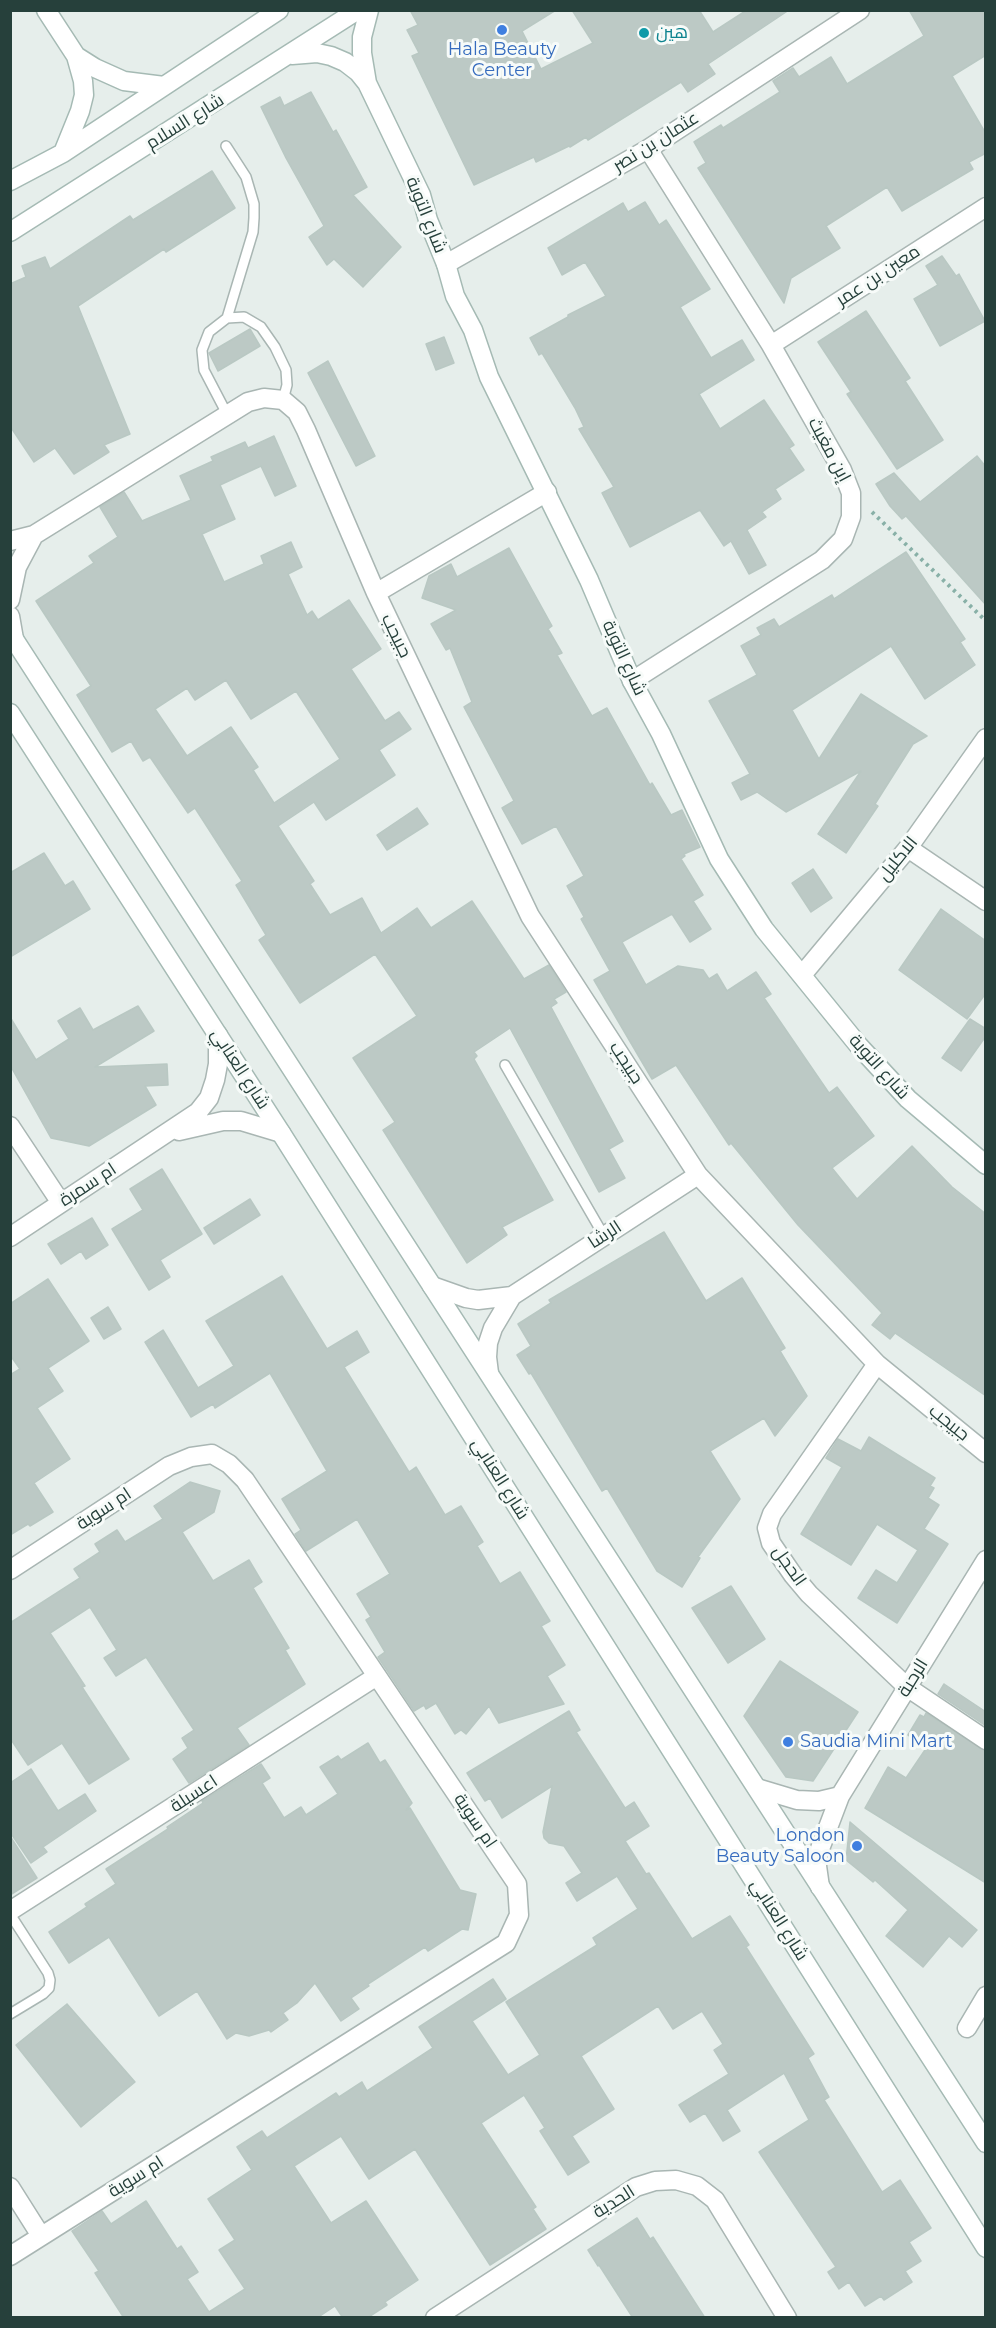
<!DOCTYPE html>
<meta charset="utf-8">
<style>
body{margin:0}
#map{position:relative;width:996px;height:2328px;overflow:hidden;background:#e6eeeb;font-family:Montserrat,sans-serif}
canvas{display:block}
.frame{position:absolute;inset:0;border:12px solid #26403b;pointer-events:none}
</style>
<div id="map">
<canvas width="996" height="2328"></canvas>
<div class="frame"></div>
</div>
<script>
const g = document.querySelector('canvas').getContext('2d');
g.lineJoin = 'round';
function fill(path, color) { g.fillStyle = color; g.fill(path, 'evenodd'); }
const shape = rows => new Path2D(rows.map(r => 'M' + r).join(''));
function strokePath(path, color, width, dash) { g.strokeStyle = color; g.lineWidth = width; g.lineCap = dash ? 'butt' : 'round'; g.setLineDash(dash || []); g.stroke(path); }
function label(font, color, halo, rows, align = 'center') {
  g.font = font + ' Montserrat,Cairo,sans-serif'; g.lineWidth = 6; g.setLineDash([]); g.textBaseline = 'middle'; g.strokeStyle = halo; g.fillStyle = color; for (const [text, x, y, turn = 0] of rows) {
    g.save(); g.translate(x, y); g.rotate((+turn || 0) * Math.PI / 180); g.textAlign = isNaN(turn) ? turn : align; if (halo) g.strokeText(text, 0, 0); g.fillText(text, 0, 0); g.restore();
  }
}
const building = shape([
 [410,10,556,10,522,31,541,69,593,43,572,10,699,10,713,32,747,10,789,10,708,64,715,74,688,92,681,82,588,140,586,137,570,147,569,146,536,162,534,157,474,185,412,56,419,53,407,30,418,25,410,10],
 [909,10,986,10,986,55,952,76,986,134,986,153,969,162,973,169,902,211,887,187,826,226,840,248,791,278,784,303,698,168,706,163,694,142,721,125,723,128,780,92,773,81,793,68,799,77,831,57,847,84,924,36,909,10],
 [311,92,333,132,336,130,367,187,353,195,401,247,363,287,334,259,327,265,309,237,324,226,286,158,261,107,280,97,284,106,311,92],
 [212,171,235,208,166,252,164,249,78,306,130,434,104,445,109,452,74,474,55,448,34,462,10,426,10,284,26,277,22,266,45,257,50,269,130,216,133,220,212,171],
 [645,202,659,225,666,220,710,289,680,307,711,358,742,340,754,360,699,394,720,429,764,400,794,445,789,448,804,470,775,489,781,499,762,512,766,517,747,530,766,565,749,574,731,541,724,546,700,510,630,547,602,493,614,487,579,429,584,427,575,408,542,353,539,355,530,338,568,317,568,315,606,296,585,262,562,275,548,248,623,203,628,212,645,202],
 [942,256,956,276,959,274,985,321,940,346,914,299,938,285,926,266,942,256],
 [866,311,910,378,905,381,943,440,897,469,847,394,851,392,818,342,866,311],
 [250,329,260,346,218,371,209,353,250,329],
 [444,337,454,363,436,370,426,344,444,337],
 [328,361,375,456,356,466,308,373,328,361],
 [274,436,296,486,275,496,261,466,220,485,235,519,202,534,224,582,264,564,261,556,291,542,302,567,288,574,307,615,312,611,318,620,349,600,381,649,351,669,385,721,399,712,411,729,379,750,395,775,326,820,314,802,278,826,314,881,310,884,330,915,362,898,381,933,417,908,431,928,472,901,524,979,549,965,566,992,554,999,557,1003,551,1007,623,1141,609,1149,625,1178,599,1192,510,1028,474,1052,477,1056,474,1059,553,1200,502,1227,507,1235,467,1263,383,1130,395,1122,353,1058,417,1016,375,954,300,1003,259,940,266,935,236,885,242,881,195,808,188,813,150,757,143,761,131,741,112,752,77,695,91,686,36,601,94,563,89,556,118,537,100,507,124,492,142,521,191,500,180,476,213,461,211,457,245,442,248,448,274,436],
 [226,680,251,719,296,691,340,759,274,803,253,770,258,767,231,727,187,756,155,709,187,688,195,700,226,680],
 [977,456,986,467,986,605,906,516,902,519,890,506,876,484,894,473,920,502,977,456],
 [509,548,552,626,548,629,562,653,557,655,592,716,607,708,650,785,652,783,671,815,682,810,700,847,684,854,685,856,681,859,703,895,693,901,711,929,690,942,672,914,622,942,646,985,678,966,703,970,709,979,717,974,727,991,756,972,771,994,764,998,829,1093,837,1087,874,1136,832,1168,857,1199,912,1146,952,1187,986,1214,986,1396,895,1333,890,1339,872,1325,882,1313,798,1225,731,1143,729,1145,676,1065,652,1079,594,980,610,971,581,919,584,917,567,886,584,876,556,826,522,844,502,808,514,801,464,707,472,702,450,648,446,650,431,624,456,610,422,598,429,576,451,564,457,577,509,548],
 [906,552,965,639,960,642,975,665,925,699,891,646,792,710,819,759,861,694,927,736,913,744,875,804,878,806,846,853,818,834,861,771,786,812,757,792,741,800,732,783,750,774,709,701,757,675,741,646,761,635,757,628,774,619,779,627,832,595,834,599,906,552],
 [417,808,428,824,387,850,377,835,417,808],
 [44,853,65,886,73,881,90,909,10,957,10,873,44,853],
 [813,869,832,898,811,912,792,883,813,869],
 [941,909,986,941,986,993,967,1019,899,970,941,909],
 [138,1006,154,1031,95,1067,167,1064,168,1085,145,1086,156,1105,89,1146,51,1138,10,1065,10,1017,36,1060,69,1039,58,1021,80,1008,93,1030,138,1006],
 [970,1019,986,1029,986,1036,961,1071,942,1058,970,1019],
 [162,1169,202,1234,160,1260,170,1277,149,1290,112,1229,143,1210,130,1189,162,1169],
 [250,1199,260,1215,214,1244,204,1228,250,1199],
 [92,1218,108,1245,86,1259,81,1251,61,1264,48,1244,92,1218],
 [664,1232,706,1301,742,1278,785,1348,780,1351,807,1396,775,1436,764,1418,710,1451,740,1499,698,1557,700,1558,682,1587,657,1571,607,1488,602,1491,531,1373,529,1374,517,1355,531,1346,518,1324,551,1303,549,1300,664,1232],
 [282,1276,327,1349,357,1331,369,1352,344,1367,409,1472,416,1467,445,1515,461,1506,483,1542,477,1546,500,1584,520,1572,550,1621,541,1626,565,1665,547,1676,564,1704,499,1723,489,1706,466,1734,461,1730,455,1734,436,1703,426,1709,424,1705,414,1711,378,1657,385,1652,366,1620,371,1617,357,1594,390,1574,357,1519,306,1551,295,1534,301,1530,282,1499,327,1471,270,1373,215,1408,213,1404,191,1417,145,1342,163,1330,198,1388,234,1366,206,1321,282,1276],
 [48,1279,89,1341,48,1368,63,1391,37,1408,70,1459,34,1483,53,1512,30,1526,28,1524,10,1535,10,1375,20,1369,10,1355,10,1304,48,1279],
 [108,1307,121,1329,104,1339,91,1318,108,1307],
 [869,1437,935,1478,930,1486,934,1488,928,1498,939,1505,924,1529,948,1544,897,1623,858,1598,876,1570,897,1583,918,1550,877,1524,851,1565,801,1534,842,1467,826,1458,838,1439,861,1451,869,1437],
 [190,1482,220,1491,214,1512,182,1532,213,1581,249,1560,262,1582,253,1588,289,1648,285,1650,305,1684,237,1728,249,1745,189,1783,173,1759,188,1748,182,1738,194,1730,146,1657,116,1676,104,1658,117,1650,90,1607,50,1633,85,1686,82,1687,129,1759,89,1784,62,1743,28,1765,10,1738,10,1623,80,1578,74,1569,100,1552,95,1544,117,1530,125,1542,163,1519,154,1506,190,1482],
 [731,1586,765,1639,728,1663,692,1608,731,1586],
 [780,1661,858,1712,813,1781,786,1777,744,1716,780,1661],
 [944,1684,986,1712,986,1726,938,1694,944,1684],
 [569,1711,580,1730,576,1732,625,1808,634,1802,649,1826,625,1841,646,1874,649,1873,692,1939,730,1916,749,1945,746,1947,814,2054,808,2058,829,2097,824,2100,882,2192,900,2180,931,2228,909,2242,921,2261,905,2271,912,2282,884,2300,881,2296,865,2306,849,2282,839,2289,828,2272,836,2267,759,2152,809,2120,784,2073,727,2110,740,2131,723,2141,705,2113,690,2122,679,2105,729,2074,714,2050,723,2044,702,2011,673,2029,658,2006,581,2056,614,2109,572,2136,589,2162,568,2175,540,2131,545,2128,524,2095,481,2123,536,2207,533,2209,546,2229,490,2265,415,2149,369,2179,341,2136,294,2166,331,2223,366,2201,418,2280,385,2302,387,2305,367,2318,343,2318,335,2306,317,2318,124,2318,95,2273,99,2271,72,2231,102,2211,111,2224,146,2201,177,2249,181,2246,198,2272,187,2279,209,2312,245,2289,219,2250,235,2240,208,2199,252,2170,237,2147,262,2131,267,2138,336,2093,339,2097,362,2082,367,2091,433,2048,419,2027,493,1979,506,1999,472,2021,508,2075,540,2055,506,2002,597,1945,593,1938,638,1909,617,1876,577,1901,566,1883,582,1873,564,1846,549,1843,544,1838,543,1832,552,1786,502,1818,490,1798,485,1801,467,1773,569,1711],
 [926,1713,986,1751,986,1883,865,1808,888,1767,906,1778,927,1747,908,1735,920,1715,924,1717,926,1713],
 [368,1743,380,1763,385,1760,412,1803,406,1810,410,1808,460,1890,476,1894,468,1930,462,1929,428,1951,425,1947,368,1984,369,1986,351,1998,359,2009,341,2021,315,1983,297,2003,283,2013,288,2020,271,2032,269,2030,249,2036,236,2033,227,2039,197,1991,159,2016,109,1937,69,1963,49,1932,87,1907,85,1904,116,1884,106,1869,168,1829,167,1827,203,1803,202,1801,261,1764,270,1778,262,1783,284,1818,301,1807,306,1815,338,1794,320,1767,338,1756,341,1760,368,1743],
 [31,1769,58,1811,85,1794,96,1811,43,1847,47,1852,31,1863,10,1832,10,1783,31,1769],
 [850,1822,977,1930,962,1947,949,1936,923,1967,886,1936,908,1910,875,1880,873,1882,846,1860,850,1822],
 [10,1836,37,1878,10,1895,10,1836],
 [67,2004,135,2082,81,2127,16,2045,67,2004],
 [637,2218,650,2239,653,2237,705,2318,633,2318,599,2265,598,2266,588,2250,637,2218]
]);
const path = shape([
 [872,512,986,621]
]);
const lane = shape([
 [226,146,246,177,254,204,254,218,253,232,227,318],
 [228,416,204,370,202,350,209,332,227,318,244,317,261,327,275,347,286,370,287,385,283,400],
 [505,1065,604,1236],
 [10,1914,48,1973,50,1980,49,1988,43,1994,10,2014]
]);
const street = shape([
 [446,264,648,149,860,10],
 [771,345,986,207],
 [10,541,34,535,248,402,264,398,283,400,297,412,306,430,376,593,530,916,698,1175,877,1364,986,1453],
 [376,593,547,492],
 [10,600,17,567,34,535],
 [10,616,14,639],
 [632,681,822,560,843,539,851,517,851,493,842,470,771,345,648,149],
 [908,848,986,901],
 [802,975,908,848,986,738],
 [10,1126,61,1203],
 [179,1131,223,1121,241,1121,281,1133],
 [10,1237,198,1112,209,1098,215,1080,218,1064,218,1035],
 [432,1286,466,1298,478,1300,512,1296,698,1175],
 [877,1364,772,1514,767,1528,771,1543,793,1575,809,1594,907,1687,986,1740],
 [489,1373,487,1357,488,1343,493,1328,512,1296],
 [10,1570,169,1466,191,1457,212,1454,229,1464,245,1480,517,1884,519,1915,506,1943,10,2256],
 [757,1788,797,1800,819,1801,840,1796],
 [820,1887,817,1866,818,1854,840,1796,986,1560],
 [10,1911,377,1676],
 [967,2028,986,1996],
 [10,2187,41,2236],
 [435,2318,636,2187,655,2181,676,2180,697,2186,715,2200,787,2318]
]);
const secondary = shape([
 [46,10,76,56,83,81,84,95,80,111,63,153],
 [369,10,362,37,362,53,367,83,421,195,428,220,446,264,455,296,473,330,489,377,589,580,632,681,661,734,719,859,764,929,859,1046,908,1099,986,1165],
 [292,55,317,53,331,56,345,62,358,72,366,82],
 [76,56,95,68,124,81,164,86],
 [10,181,63,153,279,10],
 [10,232,358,10],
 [10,633,986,2143],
 [10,713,281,1133,986,2248]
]);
const markers = [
 [502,30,6,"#3f7fe0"],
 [644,33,6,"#0f9aa8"],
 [788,1742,6,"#3f7fe0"],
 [857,1846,6,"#3f7fe0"]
];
const cultureNames = [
 ["هين",656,33]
];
const shopNames = [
 ["Hala Beauty",502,50],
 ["Center",502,71],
 ["Saudia Mini Mart",800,1742,"left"],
 ["London",845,1836,"right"],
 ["Beauty Saloon",845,1857,"right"]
];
const streetNames = [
 ["شارع السلام",185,122,-32],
 ["عثمان بن نصر",656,142,-32],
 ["شارع التوبة",426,215,68],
 ["معين بن عمر",878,276,-33],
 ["إبن مغيث",829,450,62],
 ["جبيجب",396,636,64],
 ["شارع التوبة",624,658,65],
 ["الاكليل",898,859,-51],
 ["جبيجب",626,1063,57],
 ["شارع التوبة",879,1067,48],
 ["شارع العنابي",240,1069,57],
 ["ام سمرة",88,1185,-33],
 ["الرشا",605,1235,-33],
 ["جبيجب",949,1423,39],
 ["شارع العنابي",500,1479,58],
 ["ام سوية",104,1509,-33],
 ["الحجل",789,1566,55],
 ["الرحبة",913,1678,-58],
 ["اعسيلة",194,1794,-33],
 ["ام سوية",475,1821,56],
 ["شارع العنابي",779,1920,58],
 ["ام سوية",136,2177,-32],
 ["الحدية",614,2202,-32]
];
fill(building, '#bcc9c5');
strokePath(building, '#b9c8c3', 1.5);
strokePath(lane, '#a9b6b3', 12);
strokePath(street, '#a9b6b3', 21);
strokePath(secondary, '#a5bab4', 21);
strokePath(path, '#88b0a7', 4, [3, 4.5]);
strokePath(lane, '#fff', 9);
strokePath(street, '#fff', 18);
strokePath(secondary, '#fff', 18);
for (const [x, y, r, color] of markers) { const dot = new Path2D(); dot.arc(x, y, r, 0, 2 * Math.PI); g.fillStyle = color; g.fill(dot); strokePath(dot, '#f7fbf9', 2); }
label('18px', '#0d838f', '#f7fbf9', cultureNames, 'left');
label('18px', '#366cbe', '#f7fbf9', shopNames);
label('18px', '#26403b', '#f7fbf9', streetNames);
</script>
